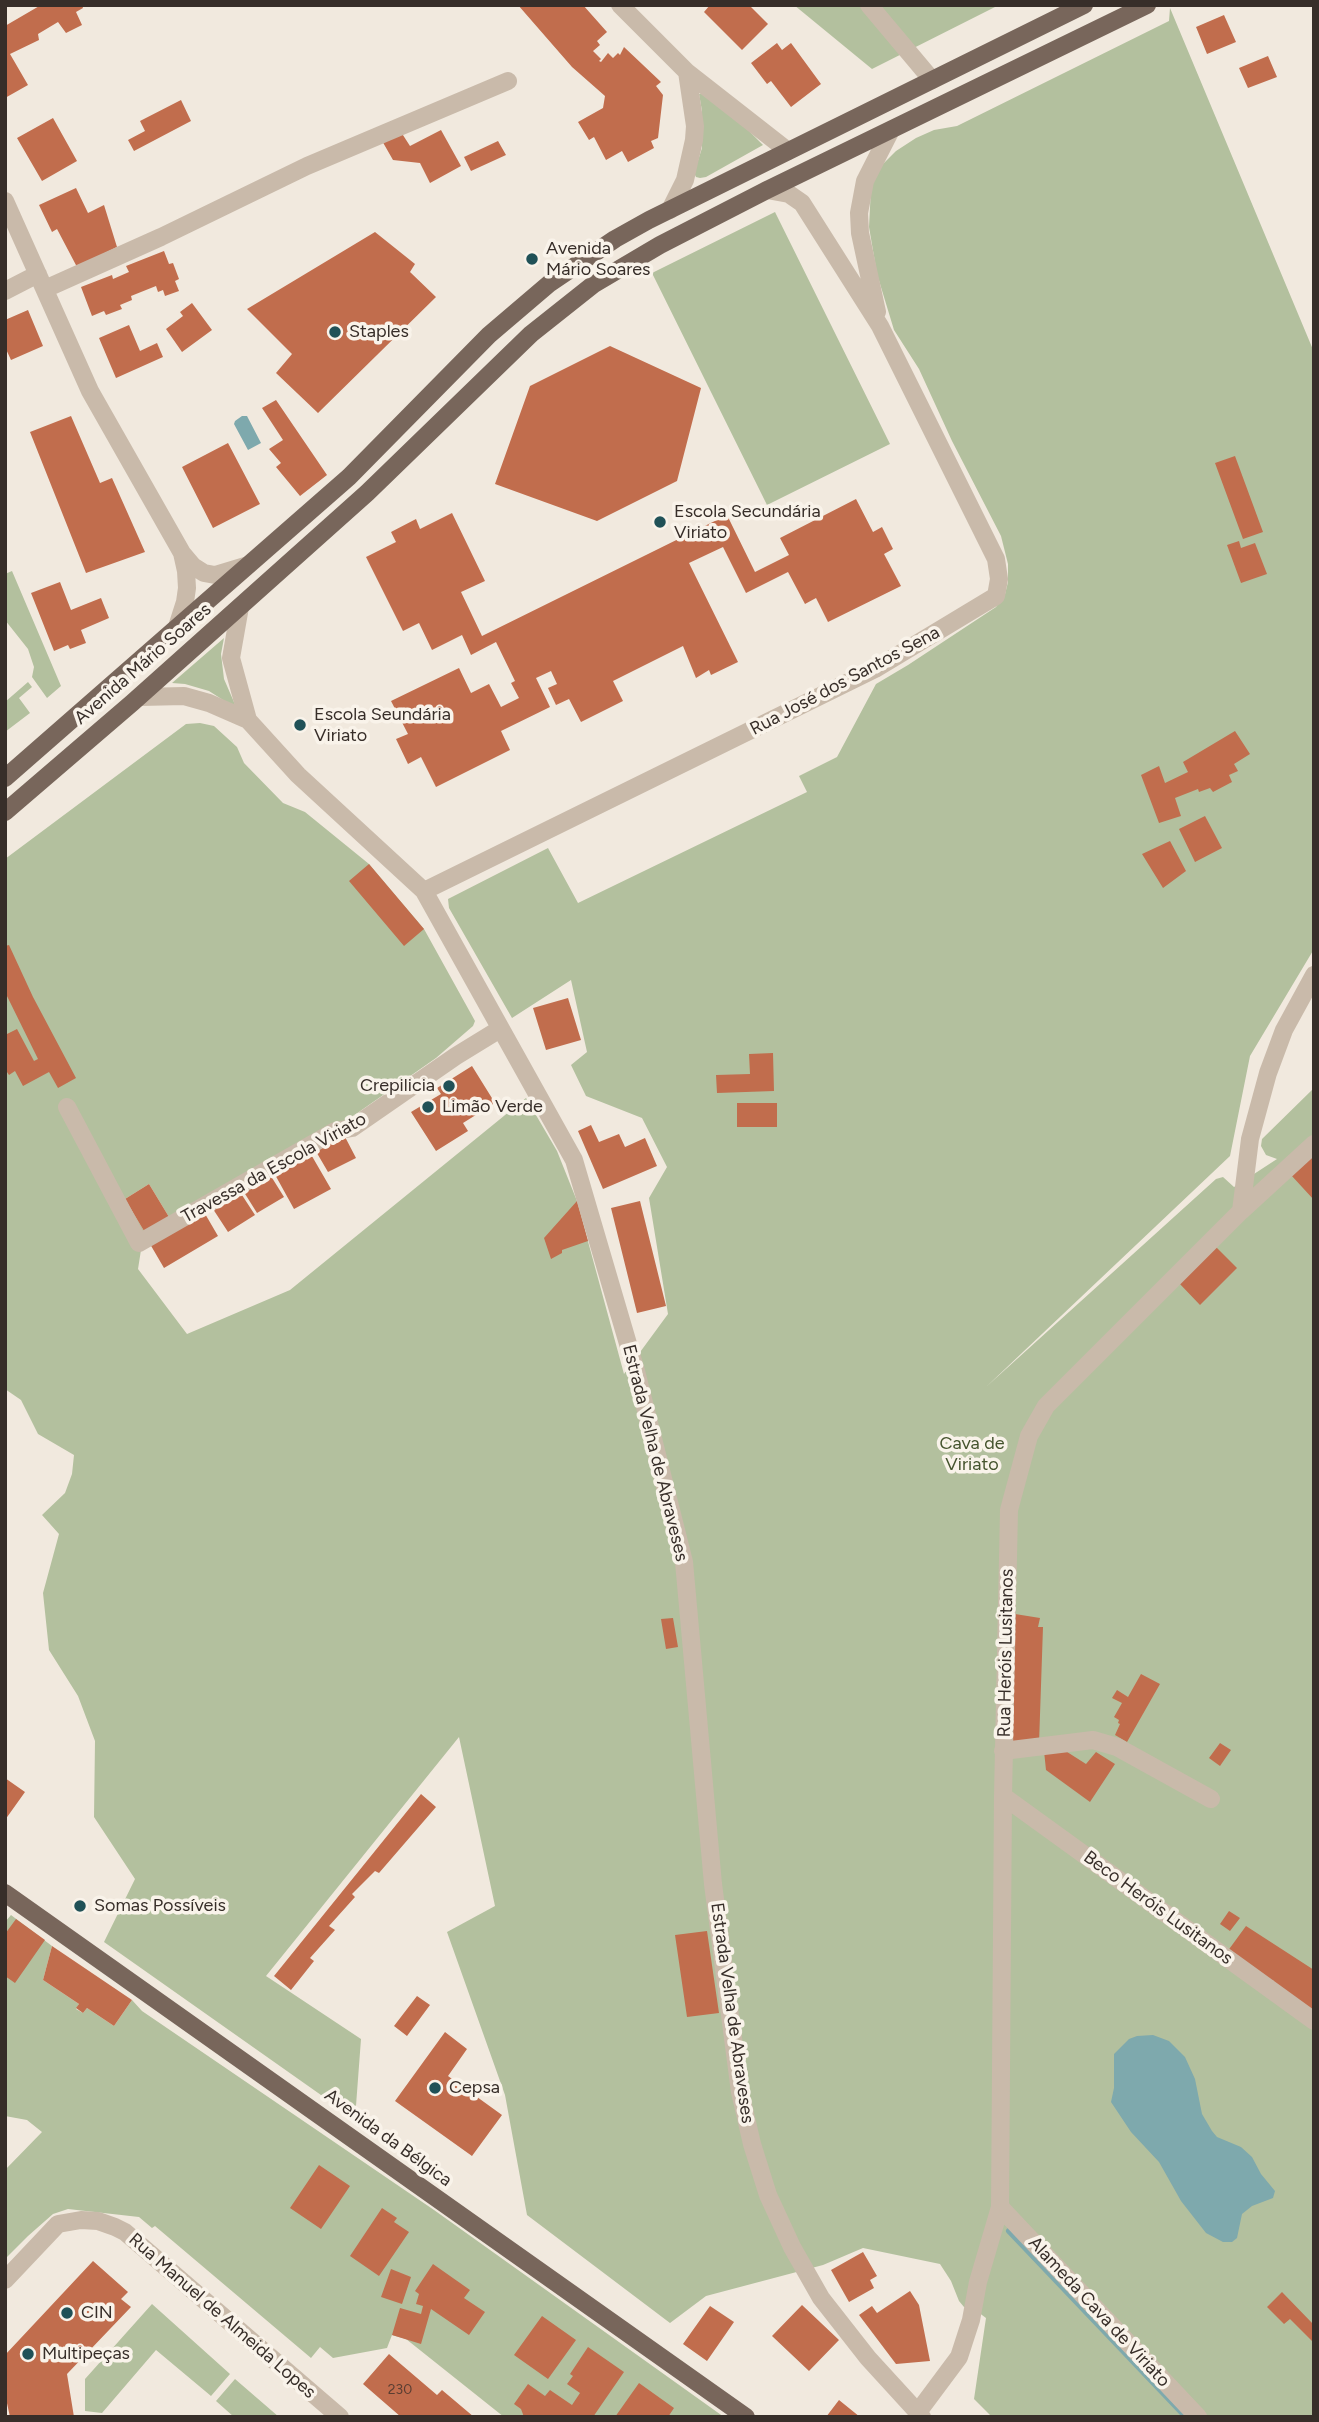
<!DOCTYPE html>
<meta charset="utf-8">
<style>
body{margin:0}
#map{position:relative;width:1319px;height:2422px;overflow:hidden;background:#f1e9de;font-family:Figtree,sans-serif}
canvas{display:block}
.frame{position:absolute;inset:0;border:7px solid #372e29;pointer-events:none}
</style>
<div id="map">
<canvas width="1319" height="2422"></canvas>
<div class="frame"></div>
</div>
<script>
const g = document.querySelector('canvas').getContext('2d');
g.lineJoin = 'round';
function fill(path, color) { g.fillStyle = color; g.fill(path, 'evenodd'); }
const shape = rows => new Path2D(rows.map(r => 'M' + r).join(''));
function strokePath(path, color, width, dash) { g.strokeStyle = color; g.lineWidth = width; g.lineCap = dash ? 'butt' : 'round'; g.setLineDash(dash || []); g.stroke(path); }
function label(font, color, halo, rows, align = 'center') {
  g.font = font + ' Figtree,sans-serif'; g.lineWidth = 7; g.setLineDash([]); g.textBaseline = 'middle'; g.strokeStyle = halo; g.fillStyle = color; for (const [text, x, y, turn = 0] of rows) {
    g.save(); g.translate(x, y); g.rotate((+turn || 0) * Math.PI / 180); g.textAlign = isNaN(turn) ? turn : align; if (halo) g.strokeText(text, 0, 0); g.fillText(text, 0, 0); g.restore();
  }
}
const green = shape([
 [794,5,999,5,872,69],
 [1170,8,1314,352,1314,949,1250,1056,1230,1156,986,1387,1216,1179,1223,1177,1234,1187,1277,1159,1266,1155,1261,1146,1262,1139,1314,1088,1314,2417,992,2417,974,2399,986,2318,978,2312,964,2307,959,2301,951,2281,940,2264,863,2248,823,2265,706,2296,670,2323,527,2215,505,2095,447,1932,495,1906,459,1737,266,1976,361,2039,355,2119,104,1942,135,1879,94,1817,95,1741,78,1696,49,1650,43,1593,59,1534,42,1515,65,1493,72,1474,74,1455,38,1434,21,1400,5,1389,5,859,186,724,200,723,214,726,237,747,244,763,283,803,305,812,369,864,424,929,475,1021,473,1026,436,1058,356,1114,195,1207,169,1217,149,1184,125,1199,144,1231,138,1269,187,1334,290,1290,526,1098,557,1151,577,1201,624,1374,668,1314,649,1198,667,1167,642,1118,586,1096,571,1065,587,1052,571,980,512,1018,449,908,448,899,548,848,578,903,807,792,799,776,837,757,876,684,908,665,996,607,1005,594,1008,582,1008,564,1001,536,952,441,919,369,894,330,877,274,869,227,871,188,879,168,896,151,916,138,934,130,957,126,1169,21],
 [704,93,743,125,763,145,706,177,700,178,696,177,694,173,702,148,702,111,699,94],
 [775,212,890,444,767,505,652,273],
 [12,571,61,686,47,698,32,677,34,667,28,649,5,620,5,574],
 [224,638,221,654,224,679,237,709,209,691,185,684,172,683],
 [28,682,32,687,19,698,30,713,5,732,5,702],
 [11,1915,52,1946,43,1980,79,2004,76,2009,83,2013,87,2008,114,2026,132,2000,142,2011,434,2210,724,2417,504,2417,406,2339,392,2335,387,2348,333,2358,320,2347,311,2358,155,2226,152,2228,139,2217,68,2209,53,2214,28,2236,5,2259,5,2170,42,2132,27,2120,5,2116,5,1922],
 [152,2304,230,2374,211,2396,156,2350,102,2413,85,2411,85,2379],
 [235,2379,279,2417,234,2417,216,2401]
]);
const water = shape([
 [242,416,247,416,261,443,248,450,234,424,235,421],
 [1153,2035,1169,2041,1185,2057,1195,2079,1202,2114,1212,2131,1217,2137,1241,2147,1252,2157,1261,2174,1275,2191,1273,2198,1252,2206,1242,2214,1237,2238,1232,2242,1223,2242,1206,2233,1181,2201,1159,2162,1131,2132,1111,2102,1114,2088,1114,2054,1129,2039,1137,2036]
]);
const stream = shape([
 [1009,2231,1186,2417]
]);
const building = shape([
 [41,5,82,5,83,8,76,12,82,25,66,33,58,22,38,34,39,40,10,54,28,85,5,98,5,26],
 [518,5,583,5,607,32,597,41,600,45,593,51,601,59,599,61,601,62,608,53,613,58,618,53,620,55,624,47,661,82,656,86,663,95,658,138,651,141,654,148,628,162,622,151,606,160,594,137,589,140,578,122,603,108,605,96,572,67],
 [710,5,749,5,768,24,742,50,704,12],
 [1224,15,1236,42,1207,54,1196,27],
 [777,43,782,50,791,43,821,84,791,107,771,81,767,84,751,63],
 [1268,56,1277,77,1248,88,1239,68],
 [181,100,191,121,134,151,128,140,145,131,140,121],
 [53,118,77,161,42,181,17,138],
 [441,130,461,166,430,183,420,163,393,160,381,139,401,132,410,146],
 [498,141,506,155,471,171,464,157],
 [76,188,88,213,104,205,117,247,77,267,57,229,52,232,39,205],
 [375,232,415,264,410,272,436,297,318,413,276,373,292,354,247,309],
 [164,251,169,264,173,263,179,279,175,281,179,291,165,296,163,290,158,292,156,286,131,296,132,300,120,305,122,309,106,315,104,311,92,316,81,287,112,275,113,279,129,272,126,266],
 [192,303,212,330,182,352,166,329,183,316,180,312],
 [28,310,43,346,11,360,5,347,5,320],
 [129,325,140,351,157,343,163,357,116,378,99,338],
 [610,346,701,388,677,481,597,521,495,484,530,386],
 [276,400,327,475,300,496,276,467,281,463,269,449,283,440,262,408],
 [71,416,100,483,112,478,145,552,86,573,30,432],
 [228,443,260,504,213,528,182,467],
 [1235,456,1263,532,1243,539,1215,463],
 [856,499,873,532,882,527,893,549,884,554,901,586,828,622,816,598,805,604,788,572,746,593,723,547,689,563,738,662,711,675,709,670,696,678,683,646,613,681,623,701,581,722,569,699,556,705,548,688,557,684,551,671,536,678,550,707,501,731,510,750,436,787,421,757,408,764,396,739,408,734,391,701,459,668,471,693,489,684,501,707,519,698,511,683,515,681,496,642,471,655,462,635,432,650,419,623,403,631,366,557,396,542,391,532,416,519,420,529,452,513,485,581,461,592,482,636,727,515,755,572,789,555,780,538],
 [1239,541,1241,548,1255,543,1267,574,1241,583,1227,545],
 [60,582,71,610,101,598,109,618,81,630,86,643,70,649,68,645,54,651,31,593],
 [1235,731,1250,754,1234,764,1238,771,1229,775,1232,782,1213,792,1210,788,1199,792,1198,789,1175,798,1181,816,1159,823,1141,775,1159,766,1165,783,1188,772,1183,762],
 [1205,816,1222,848,1195,862,1179,829],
 [1170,841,1186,871,1163,888,1142,854],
 [369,864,424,929,404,946,349,881],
 [9,945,33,997,76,1078,58,1088,49,1072,23,1086,15,1071,9,1075,5,1069,5,1035,17,1029,34,1061,38,1059,5,992,5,946],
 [568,998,581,1040,546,1050,533,1008],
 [773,1053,774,1091,717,1093,716,1075,750,1074,749,1054],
 [472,1066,495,1103,463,1123,468,1131,436,1151,411,1112,441,1094,437,1088],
 [737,1103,777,1103,777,1127,737,1127],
 [591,1125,599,1142,619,1134,625,1147,645,1138,657,1166,603,1189,578,1131],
 [343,1133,356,1158,328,1172,314,1148],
 [309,1151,331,1189,294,1209,273,1171],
 [1314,1153,1314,1200,1291,1175],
 [269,1173,284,1197,257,1213,242,1189],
 [149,1184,169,1217,144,1231,125,1199],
 [240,1192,255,1215,228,1232,213,1209],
 [577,1201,588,1241,562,1250,562,1253,551,1259,544,1238],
 [640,1201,666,1306,637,1313,611,1208],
 [204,1212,218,1236,164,1268,150,1244],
 [1216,1247,1237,1268,1200,1305,1179,1283],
 [1015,1614,1040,1618,1038,1627,1043,1627,1039,1744,1009,1742],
 [673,1618,678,1647,666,1649,661,1619],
 [1141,1674,1160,1684,1127,1742,1115,1735,1120,1724,1118,1723,1119,1720,1114,1717,1122,1703,1112,1698,1117,1690,1128,1697],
 [1220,1743,1231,1750,1220,1766,1209,1758],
 [1064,1750,1086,1764,1096,1752,1115,1764,1090,1802,1046,1770,1044,1751],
 [5,1778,25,1792,5,1820],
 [421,1794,436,1807,379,1873,375,1871,352,1894,355,1897,329,1926,335,1930,310,1958,314,1961,291,1990,274,1976],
 [1229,1911,1240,1918,1230,1931,1220,1924],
 [16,1919,45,1940,15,1983,5,1976,5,1934],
 [1246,1926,1314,1970,1314,2014,1276,1985,1273,1980,1267,1982,1227,1952],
 [707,1931,719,2013,687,2017,675,1935],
 [52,1946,132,2000,114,2026,87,2008,83,2013,76,2008,79,2004,43,1980],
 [417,1996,430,2005,407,2036,394,2026],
 [445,2032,467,2049,448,2076,502,2115,472,2156,395,2101],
 [319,2165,350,2186,321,2229,290,2208],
 [382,2208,397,2218,394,2222,409,2232,379,2276,350,2256],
 [863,2252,877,2276,870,2280,874,2288,849,2302,831,2270],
 [93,2261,128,2292,121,2299,131,2307,67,2374,74,2417,10,2417,5,2394,5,2355],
 [433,2264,470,2290,464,2298,485,2312,469,2335,431,2309,421,2344,392,2335,400,2308,421,2314,423,2306,416,2304,419,2294,415,2291],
 [391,2269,411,2277,402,2304,381,2297],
 [910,2291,919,2305,930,2361,896,2364,859,2315,872,2306,877,2313],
 [1282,2292,1314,2325,1314,2343,1290,2319,1284,2324,1267,2307],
 [802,2305,839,2340,809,2371,772,2336],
 [710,2306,734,2322,707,2361,683,2344],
 [542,2316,576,2340,548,2379,514,2355],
 [588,2347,624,2372,593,2417,524,2417,521,2409,514,2404,528,2384,545,2396,550,2390,572,2405,580,2393,567,2384,573,2376,570,2374],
 [389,2354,437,2395,442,2390,474,2417,401,2417,363,2384],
 [639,2383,674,2408,668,2417,615,2417],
 [839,2400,860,2417,826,2417]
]);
const minor = shape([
 [620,5,687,72,788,151],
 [869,5,932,80],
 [5,201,90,391,182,553,193,566,204,573,215,575,248,565],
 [670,210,685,180,694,140,695,126,687,72],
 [45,289,161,237,307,166,508,81],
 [5,291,38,274],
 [877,312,860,233,859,213,865,181,891,130],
 [240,607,231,658,248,720,298,775,424,891,574,1160,636,1371,684,1562,713,1884,740,2092,752,2144,768,2195,792,2247,821,2298,868,2358,922,2417],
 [177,627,185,602,187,588,186,571,182,553],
 [140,697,184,696,209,703,248,720],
 [424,891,875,669,996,596,999,579,996,559,880,326,802,203,789,194,767,190],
 [67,1107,139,1243,335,1131,352,1128,456,1056,500,1029],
 [1241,1211,1250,1139,1268,1073,1284,1030,1314,975],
 [1003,1751,1093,1740,1117,1747,1211,1799],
 [1003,1796,1314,2021],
 [1000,2207,1198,2417],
 [5,2280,58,2224,81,2220,98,2221,115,2227,125,2232,340,2417],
 [918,2412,959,2357,971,2320,978,2282,1000,2207,1003,1796,1009,1510,1029,1436,1046,1406,1241,1211,1314,1144]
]);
const major = shape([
 [5,778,349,477,489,335,550,283,615,239,649,220,1084,5],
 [5,812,132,703,367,493,531,334,594,284,660,245,767,190,1147,5],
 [5,1893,746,2417]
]);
const markers = [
 [532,259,7,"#205157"],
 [335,332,7,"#205157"],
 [660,522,7,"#205157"],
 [300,725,7,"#205157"],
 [449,1086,7,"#205157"],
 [428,1107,7,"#205157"],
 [80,1906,7,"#205157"],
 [435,2088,7,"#205157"],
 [67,2313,7,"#205157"],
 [28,2354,7,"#205157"]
];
const numberNames = [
 ["230",400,2390]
];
const poiNames = [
 ["Avenida",546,249],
 ["Mário Soares",546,270],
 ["Staples",349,332],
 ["Escola Secundária",674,512],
 ["Viriato",674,533],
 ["Escola Seundária",314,715],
 ["Viriato",314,736],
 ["Crepilicia",435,1086,"right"],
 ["Limão Verde",442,1107],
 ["Somas Possíveis",94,1906],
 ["Cepsa",449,2088],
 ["CIN",81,2313],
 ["Multipeças",42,2354]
];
const streetNames = [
 ["Avenida Mário Soares",143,664,-41],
 ["Rua José dos Santos Sena",845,681,-28],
 ["Travessa da Escola Viriato",274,1168,-29],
 ["Estrada Velha de Abraveses",655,1453,76],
 ["Rua Heróis Lusitanos",1006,1653,-89],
 ["Beco Heróis Lusitanos",1158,1908,36],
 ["Estrada Velha de Abraveses",732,2013,82],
 ["Avenida da Bélgica",388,2138,36],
 ["Alameda Cava de Viriato",1099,2312,47],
 ["Rua Manuel de Almeida Lopes",222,2316,41]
];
const parkNames = [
 ["Cava de",972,1444],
 ["Viriato",972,1465]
];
fill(green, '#b3c09e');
fill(water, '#7ea9ad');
strokePath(stream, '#7ea9ad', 6);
fill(building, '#c16d4d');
strokePath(minor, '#c9baaa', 18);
strokePath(major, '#78665b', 18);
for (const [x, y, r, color] of markers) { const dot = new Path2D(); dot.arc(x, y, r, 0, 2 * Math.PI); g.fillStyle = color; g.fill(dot); strokePath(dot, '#f9f3ea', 2.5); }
label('14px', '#5a3e32', null, numberNames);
label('18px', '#372e29', '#f9f3ea', poiNames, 'left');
label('18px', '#372e29', '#f9f3ea', streetNames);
label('18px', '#45542e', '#f9f3ea', parkNames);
</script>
